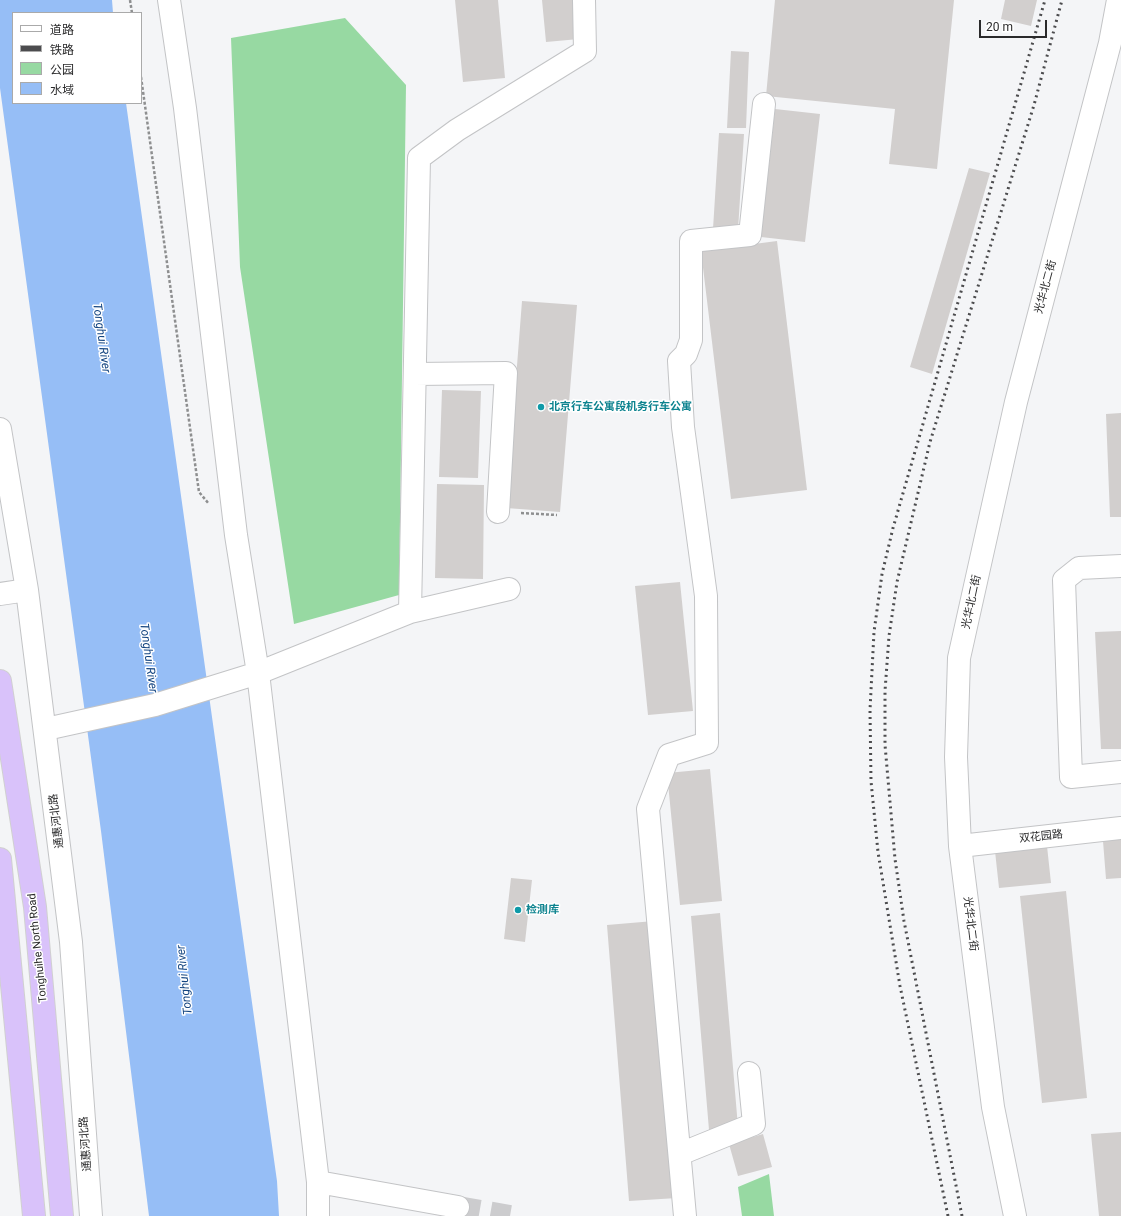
<!DOCTYPE html>
<meta charset="utf-8">
<style>
body{margin:0}
#map{position:relative;width:1121px;height:1216px;overflow:hidden;background:#f4f5f7;font-family:Roboto,"Noto Sans SC",sans-serif}
canvas{display:block}
.legend{position:absolute;left:12px;top:12px;width:130px;height:92px;box-sizing:border-box;background:#fff;border:1px solid #aaa;margin:0;padding:5px 7px;list-style:none;font-size:12px;color:#2a2a2b}
.legend li{display:flex;align-items:center;gap:8px;height:20px}
.legend b{width:20px;border:1px solid #aaa}
.scale{position:absolute;left:979px;top:20px;width:68px;height:18px;box-sizing:border-box;border:2px solid #2a2a2b;border-top:0;padding-left:5px;font-size:12px;line-height:14px;white-space:nowrap;color:#2a2a2b;-webkit-text-stroke:3px #fff;paint-order:stroke}
</style>
<div id="map">
<canvas width="1121" height="1216"></canvas>
<ul class="legend">
<li><b style="height:5px;background:#fff"></b>道路</li>
<li><b style="height:5px;background:#4c4c4e"></b>铁路</li>
<li><b style="height:11px;background:#97d9a2"></b>公园</li>
<li><b style="height:11px;background:#96bef6"></b>水域</li>
</ul>
<div class="scale">20 m</div>
</div>
<script>
const g = document.querySelector('canvas').getContext('2d');
g.lineJoin = 'round';
function fill(path, color) { g.fillStyle = color; g.fill(path, 'evenodd'); }
const shape = rows => new Path2D(rows.map(r => 'M' + r).join(''));
function strokePath(path, color, width, dash) { g.strokeStyle = color; g.lineWidth = width; g.lineCap = dash ? 'butt' : 'round'; g.setLineDash(dash || []); g.stroke(path); }
function label(font, color, halo, rows, align = 'center') {
  g.font = font + ' Roboto,"Noto Sans SC",sans-serif'; g.lineWidth = 3; g.setLineDash([]); g.textBaseline = 'middle'; g.strokeStyle = halo; g.fillStyle = color; for (const [text, x, y, turn = 0] of rows) {
    g.save(); g.translate(x, y); g.rotate((+turn || 0) * Math.PI / 180); g.textAlign = isNaN(turn) ? turn : align; if (halo) g.strokeText(text, 0, 0); g.fillText(text, 0, 0); g.restore();
  }
}
const green = shape([
 [345,18,406,85,399,595,294,624,240,267,231,38],
 [769,1174,774,1216,742,1216,738,1187]
]);
const water = shape([
 [0,0,112,0,113,13,13,13,13,103,126,103,277,1181,279,1216,149,1216,101,831,0,88]
]);
const building = shape([
 [455,0,498,0,505,78,463,82],
 [542,0,575,0,579,39,546,42],
 [775,0,954,0,937,169,889,164,895,109,766,96],
 [1005,0,1037,0,1031,26,1001,19],
 [731,51,749,52,746,128,727,128],
 [775,109,820,114,805,242,761,237],
 [719,133,744,134,738,230,713,229],
 [969,168,990,173,932,374,910,367],
 [777,241,807,490,731,499,701,251],
 [522,301,577,305,560,512,506,508],
 [442,390,481,391,478,478,439,477],
 [1121,413,1121,517,1110,517,1106,414],
 [437,484,484,485,483,579,435,578],
 [680,582,693,711,648,715,635,586],
 [1121,631,1121,749,1101,749,1095,632],
 [710,769,722,901,680,905,667,773],
 [1121,839,1121,878,1106,879,1103,841],
 [1047,846,1051,883,999,888,995,851],
 [511,878,532,880,525,942,504,939],
 [1066,891,1087,1098,1042,1103,1020,896],
 [720,913,738,1127,709,1130,691,916],
 [654,921,677,1198,629,1201,607,925],
 [1121,1132,1121,1216,1099,1216,1091,1134],
 [763,1134,772,1167,738,1176,729,1144]
]);
const minorTunnel = shape([
 [458,1207,510,1216]
]);
const path = shape([
 [130,0,132,13],
 [141,77,199,492,209,504],
 [521,513,557,515]
]);
const minor = shape([
 [169,0,185,108,236,535,258,673,318,1182,318,1216],
 [415,374,506,373,498,512],
 [0,429,27,590,71,942,91,1216],
 [1121,566,1079,568,1064,580,1071,777,1121,772],
 [0,594,27,590],
 [410,612,419,158,457,130,585,51,584,0],
 [46,729,155,705,258,673,410,612,509,589],
 [960,846,1121,828],
 [680,1154,754,1124,749,1073],
 [318,1182,458,1207],
 [685,1216,648,809,669,755,707,743,706,596,683,427,679,361,686,354,691,340,691,241,750,235,764,104],
 [1015,1216,993,1107,960,846,956,757,959,658,1016,402,1110,43,1118,0]
]);
const highway = shape([
 [0,681,35,907,62,1216],
 [0,859,34,1216]
]);
const rail = shape([
 [948,1216,900,986,878,852,871,781,870,710,874,632,882,574,893,528,1045,0],
 [962,1216,904,921,895,859,885,745,885,691,889,636,897,582,930,442,1034,105,1062,0]
]);
const markers = [
 [541,407,4,"#0f9aa8"],
 [518,910,4,"#0f9aa8"]
];
const streetNames = [
 ["光华北二街",1046,287,-75],
 ["光华北二街",972,602,-78],
 ["通惠河北路",57,821,-97],
 ["双花园路",1041,837,-6],
 ["光华北二街",970,924,83],
 ["Tonghuihe North Road",38,948,-96],
 ["通惠河北路",86,1144,-94]
];
const cultureNames = [
 ["北京行车公寓段机务行车公寓",549,407],
 ["检测库",526,910]
];
const waterNames = [
 ["Tonghui River",101,338,82],
 ["Tonghui River",148,658,82],
 ["Tonghui River",185,980,-96]
];
fill(green, '#97d9a2');
fill(water, '#96bef6');
fill(building, '#d2cfce');
strokePath(minorTunnel, '#ccccce', 22, [22, 11]);
strokePath(minor, '#c3c4c6', 24);
strokePath(highway, '#d0d0d0', 24);
strokePath(path, '#8e8f90', 2.5, [3, 2]);
strokePath(minor, '#fff', 22);
strokePath(highway, '#d9c2fa', 22);
strokePath(rail, '#4c4c4e', 3, [2, 4]);
for (const [x, y, r, color] of markers) { const dot = new Path2D(); dot.arc(x, y, r, 0, 2 * Math.PI); g.fillStyle = color; g.fill(dot); strokePath(dot, '#fff', 1.5); }
label('11px', '#2a2a2b', '#fff', streetNames);
label('bold 11px', '#0d838f', '#fff', cultureNames, 'left');
label('italic 12px', '#144581', '#fff', waterNames);
</script>
